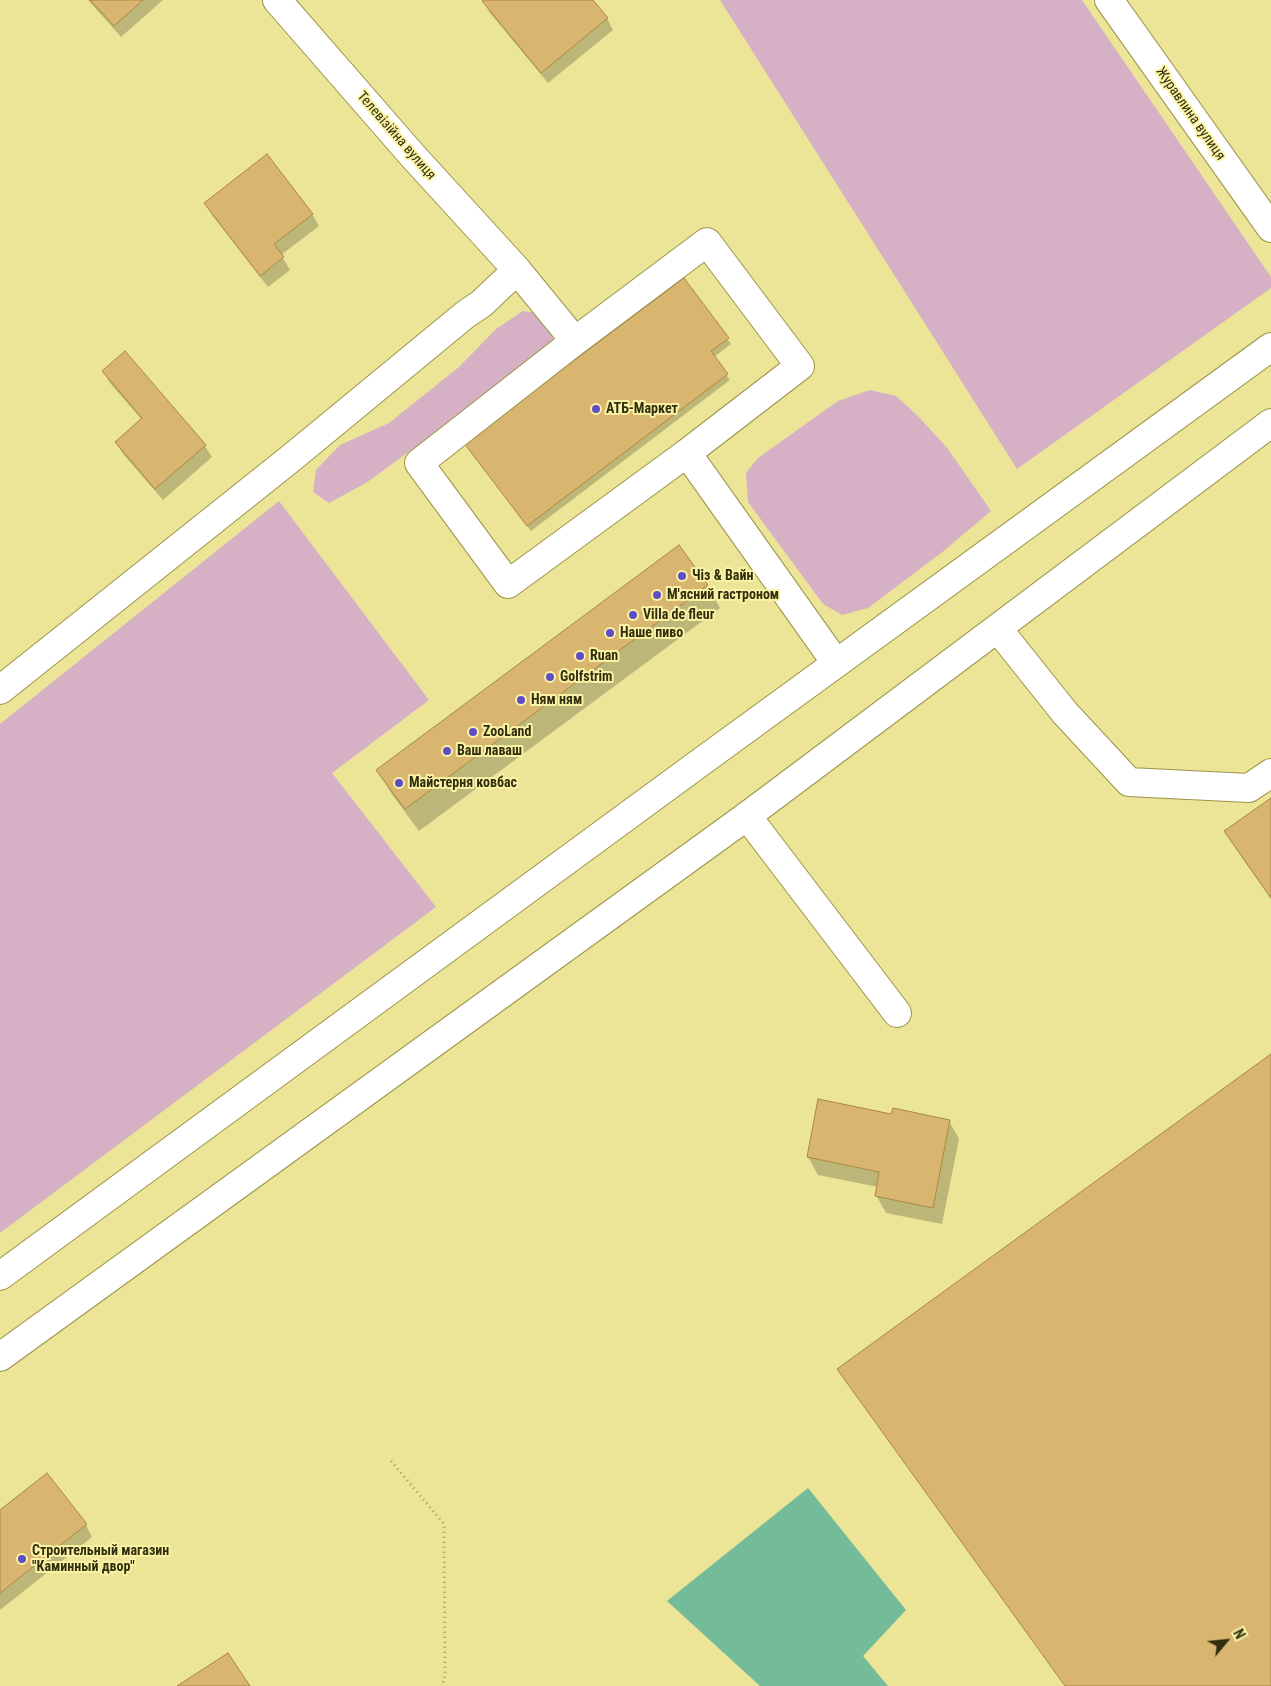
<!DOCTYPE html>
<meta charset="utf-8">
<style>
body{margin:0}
#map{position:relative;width:1271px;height:1686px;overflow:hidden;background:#ece598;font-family:"Roboto Condensed",sans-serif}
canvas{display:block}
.north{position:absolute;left:1201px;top:1616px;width:50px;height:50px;-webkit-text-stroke:4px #faf2a5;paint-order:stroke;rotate:62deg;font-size:14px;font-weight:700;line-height:20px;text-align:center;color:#312e0d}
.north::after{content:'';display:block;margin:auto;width:18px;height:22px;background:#312e0d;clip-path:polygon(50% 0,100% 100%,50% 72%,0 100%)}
</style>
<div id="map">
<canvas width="1271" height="1686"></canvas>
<div class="north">N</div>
</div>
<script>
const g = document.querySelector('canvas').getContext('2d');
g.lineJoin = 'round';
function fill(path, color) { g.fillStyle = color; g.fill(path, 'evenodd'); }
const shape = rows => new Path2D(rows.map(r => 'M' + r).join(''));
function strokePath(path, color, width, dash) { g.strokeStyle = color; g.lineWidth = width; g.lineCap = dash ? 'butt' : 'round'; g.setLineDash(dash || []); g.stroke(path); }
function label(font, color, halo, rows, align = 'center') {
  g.font = font + ' "Roboto Condensed",sans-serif'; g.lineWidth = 4; g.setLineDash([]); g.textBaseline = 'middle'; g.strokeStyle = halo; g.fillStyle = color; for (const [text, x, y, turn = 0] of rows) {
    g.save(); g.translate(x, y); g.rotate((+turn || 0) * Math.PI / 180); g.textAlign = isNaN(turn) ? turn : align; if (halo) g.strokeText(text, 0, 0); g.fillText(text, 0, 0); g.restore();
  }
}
const green = shape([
 [720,0,1082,0,1271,277,1271,288,1017,469],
 [523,311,537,313,550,328,554,343,485,396,366,483,329,503,313,492,316,470,340,445,389,423,459,367,496,329],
 [870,390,896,396,918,416,948,449,991,511,945,550,868,608,842,615,823,604,748,502,746,473,758,458,838,401],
 [279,501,429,700,332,773,436,907,0,1233,0,724]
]);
const water = shape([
 [808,1488,906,1610,863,1656,888,1686,760,1686,667,1601]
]);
const shadow = shape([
 [88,0,163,0,121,37],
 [486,0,591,0,607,18,613,30,548,83,490,13,484,2],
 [206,203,312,214,319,226,281,255,290,270,268,287,212,215],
 [684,280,731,344,714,357,730,380,531,531,469,449],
 [125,353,205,446,212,457,163,500,123,454,116,442,142,420,110,383,103,371],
 [707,585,720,608,419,831,391,793,378,770],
 [1271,800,1271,899,1236,849,1226,832],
 [819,1101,892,1116,949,1121,959,1139,942,1224,886,1213,876,1195,878,1187,818,1175,808,1157],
 [0,1512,86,1525,92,1537,0,1610]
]);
const building = shape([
 [90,0,143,0,114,26,90,0],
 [484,0,593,0,608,18,541,73,482,1,484,0],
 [267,154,313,214,274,244,284,257,260,276,204,203,267,154],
 [684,278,729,338,711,351,728,374,527,526,464,443,684,278],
 [125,351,206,445,155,489,115,442,142,418,102,371,125,351],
 [679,545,708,585,405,809,376,770,679,545],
 [1271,798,1271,898,1224,831,1271,798],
 [1271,1054,1271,1686,1065,1686,837,1369,1271,1054],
 [818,1099,891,1114,893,1108,950,1120,933,1208,875,1196,879,1172,807,1157,818,1099],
 [47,1473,87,1524,0,1593,0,1510,47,1473],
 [228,1653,250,1686,177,1686,228,1653]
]);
const path = shape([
 [391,1461,444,1524,445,1672,443,1686]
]);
const minor = shape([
 [277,0,412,155,517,270,575,341,419,463,508,584,687,453,836,663],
 [1109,0,1271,228],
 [575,341,707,242,800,366,687,453],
 [998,629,1065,713,1129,782,1249,788,1271,773],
 [0,690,290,459,466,314,481,304,517,270],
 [747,816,897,1013]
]);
const major = shape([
 [0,1276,705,759,1271,347],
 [0,1357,747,816,1271,423]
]);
const markers = [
 [596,409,5,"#5d4ec6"],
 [682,576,5,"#5d4ec6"],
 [657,595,5,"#5d4ec6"],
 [633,615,5,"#5d4ec6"],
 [610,633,5,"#5d4ec6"],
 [580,656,5,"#5d4ec6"],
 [550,677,5,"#5d4ec6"],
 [521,700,5,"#5d4ec6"],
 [473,732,5,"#5d4ec6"],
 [447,751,5,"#5d4ec6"],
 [399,783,5,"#5d4ec6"],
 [22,1559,5,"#5d4ec6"]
];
const streetNames = [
 ["Журавлина вулиця",1190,114,55],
 ["Телевізійна вулиця",396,136,49]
];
const poiNames = [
 ["АТБ-Маркет",606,409],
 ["Чіз & Вайн",692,576],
 ["М'ясний гастроном",667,595],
 ["Villa de fleur",643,615],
 ["Наше пиво",620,633],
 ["Ruan",590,656],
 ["Golfstrim",560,677],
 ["Ням ням",531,700],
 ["ZooLand",483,732],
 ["Ваш лаваш",457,751],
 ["Майстерня ковбас",409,783],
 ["Строительный магазин",32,1551],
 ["\"Каминный двор\"",32,1567]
];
fill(green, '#d6b0c5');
fill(water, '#74bb9a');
fill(shadow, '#0003');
fill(building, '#d9b670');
strokePath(building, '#a98741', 1);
strokePath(minor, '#9c9448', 30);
strokePath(major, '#9c9448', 30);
strokePath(path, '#a19c60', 3, [1, 4]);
strokePath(minor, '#fff', 28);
strokePath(major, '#fff', 28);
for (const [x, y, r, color] of markers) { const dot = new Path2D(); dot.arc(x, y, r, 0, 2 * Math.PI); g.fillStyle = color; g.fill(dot); strokePath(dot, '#faf2a5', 2); }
label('14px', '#312e0d', '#faf2a5', streetNames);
label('bold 14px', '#312e0d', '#faf2a5', poiNames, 'left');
</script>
